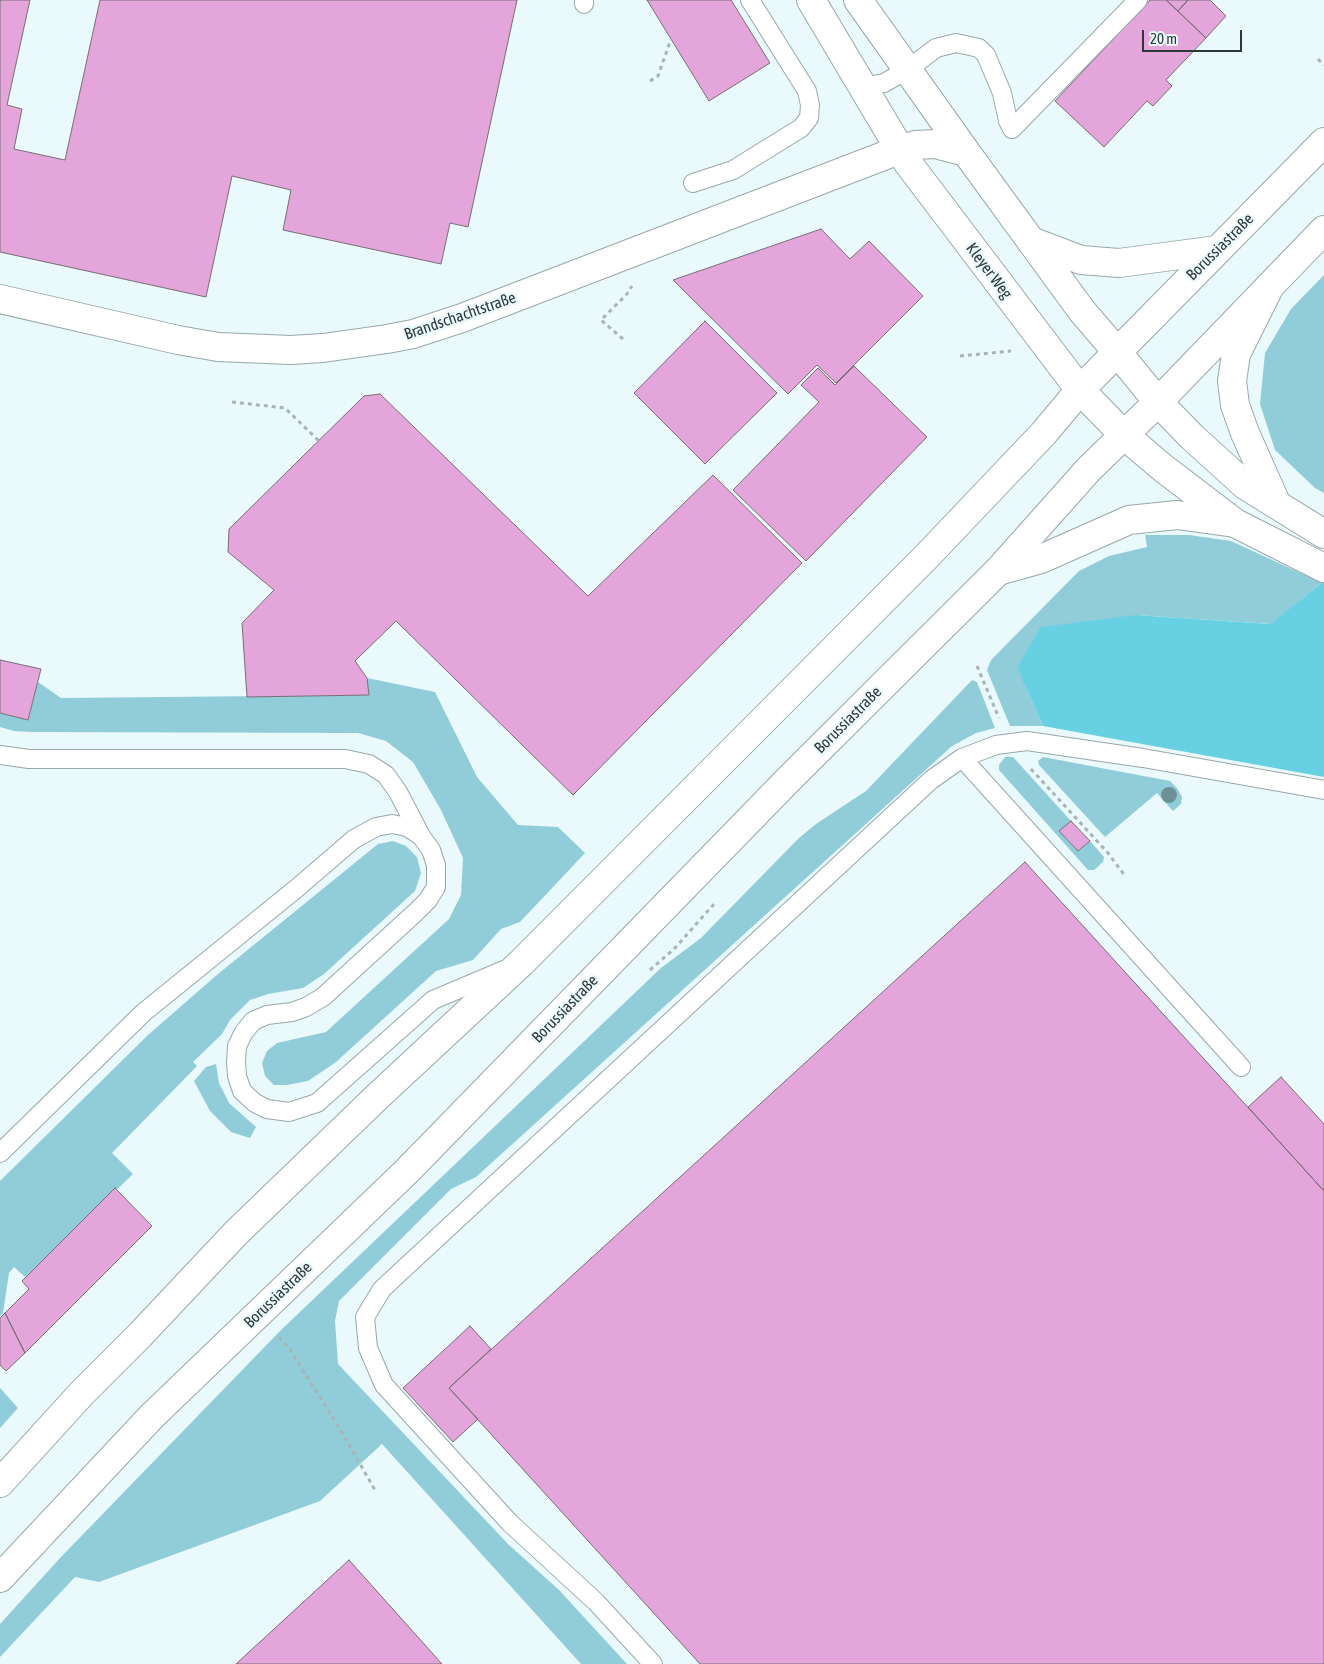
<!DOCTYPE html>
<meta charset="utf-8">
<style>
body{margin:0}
#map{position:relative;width:1324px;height:1664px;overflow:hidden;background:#e9f9fc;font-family:"Asap Condensed",sans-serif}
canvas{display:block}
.scale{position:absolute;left:1142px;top:30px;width:100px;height:22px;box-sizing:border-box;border:2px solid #313738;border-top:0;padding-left:6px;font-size:15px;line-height:18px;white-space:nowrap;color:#313738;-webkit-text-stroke:4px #e9f9fc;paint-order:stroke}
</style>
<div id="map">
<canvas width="1324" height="1664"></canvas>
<div class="scale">20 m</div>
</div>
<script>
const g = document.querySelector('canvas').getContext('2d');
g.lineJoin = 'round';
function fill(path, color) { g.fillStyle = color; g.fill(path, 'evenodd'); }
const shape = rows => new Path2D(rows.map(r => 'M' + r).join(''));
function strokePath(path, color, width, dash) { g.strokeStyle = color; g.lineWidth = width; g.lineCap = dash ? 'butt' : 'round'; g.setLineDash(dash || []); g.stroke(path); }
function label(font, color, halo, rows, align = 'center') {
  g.font = font + ' "Asap Condensed",sans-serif'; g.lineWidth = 5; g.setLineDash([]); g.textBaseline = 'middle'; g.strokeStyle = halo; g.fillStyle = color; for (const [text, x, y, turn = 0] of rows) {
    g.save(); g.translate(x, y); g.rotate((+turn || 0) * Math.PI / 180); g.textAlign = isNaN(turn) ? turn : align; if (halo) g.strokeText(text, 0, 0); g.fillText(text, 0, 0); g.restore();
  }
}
const green = shape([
 [1324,275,1324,493,1315,488,1275,450,1260,404,1265,353,1291,309],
 [1145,535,1189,535,1231,541,1322,583,1271,624,1136,615,1024,684,1043,726,1010,726,987,670,991,660,1079,571,1109,556,1147,547],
 [367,678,435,692,477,777,518,825,558,827,585,853,520,922,501,929,473,960,436,971,336,1062,308,1081,287,1085,274,1085,265,1076,262,1063,267,1051,277,1043,326,1032,449,919,461,895,463,858,441,810,413,762,386,741,358,733,32,732,14,731,0,727,0,713,28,720,38,682,61,698,369,695],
 [972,680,977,682,995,728,976,733,952,746,476,1177,451,1189,339,1301,335,1321,338,1364,508,1544,559,1590,627,1664,581,1664,382,1444,320,1501,99,1582,75,1577,0,1657,0,1624,61,1557,281,1330,661,968,701,938,799,838,816,824,866,791],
 [1005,757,1013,757,1071,821,1059,831,1078,851,1090,841,1104,857,1103,862,1094,870,1088,870,999,770,999,765],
 [1043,757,1170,781,1177,788,1182,797,1181,804,1173,811,1157,793,1105,837,1039,765,1038,761],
 [393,841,406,846,417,857,421,873,415,891,324,974,303,988,268,994,250,1000,230,1020,222,1034,193,1062,197,1066,112,1153,133,1174,25,1277,14,1267,9,1273,3,1313,0,1316,0,1181,148,1035,218,974,378,844],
 [216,1064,219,1083,229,1103,256,1127,250,1138,231,1132,210,1111,194,1081,206,1067],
 [0,1388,18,1408,0,1428]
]);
const forest = shape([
 [1322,583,1324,583,1324,777,1043,726,1024,684,1018,666,1041,627,1136,615,1270,624]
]);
const building = shape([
 [0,0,30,0,7,105,22,109,14,149,65,160,100,0,517,0,468,227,450,223,441,264,283,230,291,190,232,176,206,297,0,252,0,0],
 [647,0,731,0,770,63,709,101,647,0],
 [1150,0,1166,0,1206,38,1166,80,1172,86,1153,106,1147,101,1104,147,1055,101,1150,0],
 [1166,0,1186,0,1187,1,1178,11,1166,0],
 [1188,0,1210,0,1226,16,1206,38,1178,11,1188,0],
 [821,229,850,259,869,241,923,296,836,383,817,365,788,394,673,280,821,229],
 [705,321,777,393,705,464,634,393,705,321],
 [854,366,927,437,806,561,733,490,819,402,801,385,818,368,835,385,854,366],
 [380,394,588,596,713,475,802,563,573,795,396,621,355,661,367,678,369,695,247,697,242,623,274,590,228,552,229,529,364,396,380,394],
 [0,660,41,669,28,720,0,713,0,660],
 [1071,821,1090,841,1078,851,1059,831,1071,821],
 [1025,862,1324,1191,1324,1664,700,1664,449,1388,1025,862],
 [1281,1077,1324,1124,1324,1191,1248,1107,1281,1077],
 [115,1188,152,1226,25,1353,5,1313,29,1289,22,1281,115,1188],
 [5,1313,25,1353,6,1371,0,1365,0,1318,5,1313],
 [470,1326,491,1349,449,1388,478,1419,453,1442,403,1388,470,1326],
 [349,1560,442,1664,236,1664,349,1560]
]);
const path = shape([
 [1318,59,1324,65],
 [650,81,658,76,671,39],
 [623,339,601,320,627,294,632,286],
 [960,356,1011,351],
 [232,402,285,408,319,441],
 [977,666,999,718],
 [1031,769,1108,853,1125,876],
 [650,970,674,949,715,903],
 [279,1337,291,1351,343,1434,376,1492]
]);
const lane = shape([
 [584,4,584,0],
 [862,87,884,83,907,70,936,48,956,43,979,48,986,55,991,67,1002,93,1008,121,1012,129,1138,0],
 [693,183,733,170,801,128,809,118,810,105,807,91,750,0],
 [0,755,29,759,345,759,369,764,386,775,398,792,421,836,431,850,436,865,436,887,428,900,416,912,323,997,306,1007,292,1012,267,1015,253,1021,244,1032,237,1046,236,1062,237,1076,242,1091,255,1103,267,1109,289,1112,317,1103,433,1000,504,970],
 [962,758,1241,1067],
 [0,1153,143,1013,297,888,354,839,376,827,392,824,407,827,421,836],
 [653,1664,596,1602,510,1523,384,1385,368,1348,365,1317,382,1289,931,780,962,758,996,745,1027,741,1143,758,1324,790]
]);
const street = shape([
 [811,0,908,163,1080,390],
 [858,0,966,152,1082,311,1118,353],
 [1031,241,1081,260,1119,263,1217,250],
 [0,299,178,340,218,347,291,350,323,348,387,339,413,334,462,318,899,150,915,145,935,144,966,152]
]);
const secondary = shape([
 [1118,353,1158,402],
 [1080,390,1124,435],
 [0,1483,82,1393,140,1335,236,1233,377,1097,521,963,927,556,1043,434,1080,390,1324,142],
 [0,1578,152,1416,407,1171,789,779,998,571,1089,469,1158,402,1324,230]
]);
const highway = shape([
 [1268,290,1236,354,1232,381,1235,405,1245,433,1277,505],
 [1158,402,1192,437,1245,485,1324,534],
 [1124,435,1163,468,1235,523,1324,568],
 [998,571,1041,559,1129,520,1177,515,1235,523]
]);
const trees = [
 [1169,795]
];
const streetNames = [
 ["Borussiastraße",1220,247,-45],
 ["Kleyer Weg",989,271,53],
 ["Brandschachtstraße",460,316,-19],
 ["Borussiastraße",848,720,-45],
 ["Borussiastraße",565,1009,-46],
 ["Borussiastraße",278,1295,-44]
];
fill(green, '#90cdd9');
fill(forest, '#68d0e3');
fill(building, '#e3a5da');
strokePath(building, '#776e76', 1);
strokePath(lane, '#98a7aa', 20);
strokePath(street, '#98a7aa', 30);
strokePath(secondary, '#98a7aa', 30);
strokePath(highway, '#98a7aa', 30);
strokePath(path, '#a8b4b6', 3, [4, 4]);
strokePath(lane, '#fff', 18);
strokePath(street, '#fff', 28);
strokePath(secondary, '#fff', 28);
strokePath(highway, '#fff', 28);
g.fillStyle = '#6d9096';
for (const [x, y] of trees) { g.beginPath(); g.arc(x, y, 8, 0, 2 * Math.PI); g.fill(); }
label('16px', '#313738', '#e9f9fc', streetNames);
</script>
